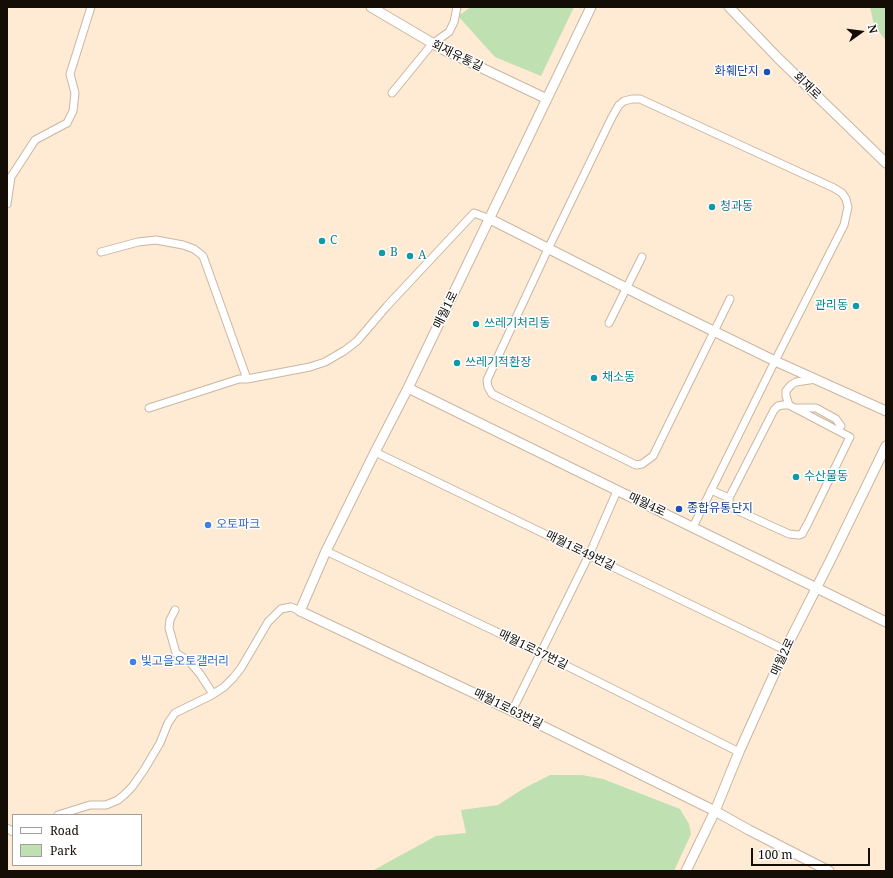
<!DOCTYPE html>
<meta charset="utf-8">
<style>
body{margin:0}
#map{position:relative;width:893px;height:878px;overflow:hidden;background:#ffead4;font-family:"Noto Serif",serif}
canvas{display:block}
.frame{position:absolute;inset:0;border:8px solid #130d06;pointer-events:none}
.legend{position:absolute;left:12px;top:814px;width:130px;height:52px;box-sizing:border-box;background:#fff;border:1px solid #a19e9b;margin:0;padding:5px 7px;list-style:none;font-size:12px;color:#130d06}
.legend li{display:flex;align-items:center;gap:8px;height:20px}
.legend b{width:20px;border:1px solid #a19e9b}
.north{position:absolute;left:841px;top:12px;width:40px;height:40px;-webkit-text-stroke:3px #fff;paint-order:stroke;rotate:76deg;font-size:11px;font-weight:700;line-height:16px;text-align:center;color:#130d06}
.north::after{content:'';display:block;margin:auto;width:14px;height:18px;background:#130d06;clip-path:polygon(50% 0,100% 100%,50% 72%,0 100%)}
.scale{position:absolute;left:751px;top:848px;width:119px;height:18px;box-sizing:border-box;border:2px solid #130d06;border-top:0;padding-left:5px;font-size:12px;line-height:14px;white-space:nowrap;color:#130d06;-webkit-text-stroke:3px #fff;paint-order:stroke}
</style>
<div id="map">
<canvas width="893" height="878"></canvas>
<div class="frame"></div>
<ul class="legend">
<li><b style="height:5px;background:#fff"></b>Road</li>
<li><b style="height:11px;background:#bfe0b0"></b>Park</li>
</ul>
<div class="north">N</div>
<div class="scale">100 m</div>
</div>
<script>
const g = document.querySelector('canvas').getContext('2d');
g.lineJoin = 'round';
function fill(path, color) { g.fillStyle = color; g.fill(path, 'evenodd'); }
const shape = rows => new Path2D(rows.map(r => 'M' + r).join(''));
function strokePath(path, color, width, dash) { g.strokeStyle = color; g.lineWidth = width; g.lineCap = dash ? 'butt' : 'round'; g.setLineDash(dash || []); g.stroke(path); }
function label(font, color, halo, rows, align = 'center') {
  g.font = font + ' "Noto Serif","Noto Sans KR",serif'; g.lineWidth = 3; g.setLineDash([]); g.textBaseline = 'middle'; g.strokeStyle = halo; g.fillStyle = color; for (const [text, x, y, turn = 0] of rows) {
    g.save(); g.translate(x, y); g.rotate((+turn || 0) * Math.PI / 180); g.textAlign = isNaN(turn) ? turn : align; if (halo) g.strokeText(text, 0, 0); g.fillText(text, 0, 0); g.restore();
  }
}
const green = shape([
 [471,7,574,7,541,76,495,57,458,16],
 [870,7,886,7,886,41,874,25],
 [550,775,582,775,603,779,680,809,689,824,691,834,674,871,372,871,436,836,466,833,461,810,498,805,521,790]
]);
const street = shape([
 [392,93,432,44,449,32,454,22,457,7],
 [7,204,11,177,35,140,67,123,73,111,75,93,70,74,91,7],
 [101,252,138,242,156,240,183,245,194,249,203,256,247,379],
 [609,323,642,257],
 [783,405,789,405,850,437,808,523,802,534,799,535,789,534,732,508,729,503,729,498,774,410,778,406,783,405],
 [789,405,786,396,786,391,791,385,796,382,816,379],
 [149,408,239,379,247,379,310,367,325,362,344,351,357,341,387,306,474,213,490,219],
 [797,408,816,408,836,419,841,426],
 [375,452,785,650],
 [711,490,729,498],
 [693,527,775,361,844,225,848,207,846,199,842,193,834,188,640,99,632,99,624,101,619,105,612,117,548,249,487,380,488,387,492,394,636,465,642,464,653,456,730,299],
 [326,551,541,653,739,752],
 [175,610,170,620,169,628,176,653,189,661,200,674,213,694],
 [512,711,589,555,617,491],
 [58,815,90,805,106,805,118,800,124,795,132,787,144,770,160,743,168,723,175,713,210,696,224,687,233,678,241,668,268,622,281,609,291,607,300,611],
 [7,828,13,832]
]);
const secondary = shape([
 [371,7,444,50,547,99],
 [591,7,408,388,375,452,326,551,300,611,512,711,715,811,749,830,829,871],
 [729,7,778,58,886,163],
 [490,219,658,304,775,361,886,411],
 [408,388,886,622],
 [686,871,715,811,739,752,785,650,831,559,886,446]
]);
const markers = [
 [767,72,4,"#1a4fb4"],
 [712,207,4,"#0f9aa8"],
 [322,241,4,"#0f9aa8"],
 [382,253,4,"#0f9aa8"],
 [410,256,4,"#0f9aa8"],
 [856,306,4,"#0f9aa8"],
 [476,324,4,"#0f9aa8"],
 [457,363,4,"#0f9aa8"],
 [594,378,4,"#0f9aa8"],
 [796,477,4,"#0f9aa8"],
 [679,509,4,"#1a4fb4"],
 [208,525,4,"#3f7fe0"],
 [133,662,4,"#3f7fe0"]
];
const streetNames = [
 ["회재유통길",457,56,26],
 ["회재로",807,86,44],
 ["매월1로",446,310,-64],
 ["매월4로",647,505,25],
 ["매월1로49번길",580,551,26],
 ["매월1로57번길",533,650,26],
 ["매월2로",783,657,-65],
 ["매월1로63번길",508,709,26]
];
const transitNames = [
 ["화훼단지",759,72],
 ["종합유통단지",687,509,"left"]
];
const cultureNames = [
 ["청과동",720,207],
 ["C",330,241],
 ["B",390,253],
 ["A",418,256],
 ["관리동",848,306,"right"],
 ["쓰레기처리동",484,324],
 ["쓰레기적환장",465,363],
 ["채소동",602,378],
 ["수산물동",804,477]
];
const shopNames = [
 ["오토파크",216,525],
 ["빛고을오토갤러리",141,662]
];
fill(green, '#bfe0b0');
strokePath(street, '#cab6a1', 9);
strokePath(secondary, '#cab6a1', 11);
strokePath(street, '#fff', 7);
strokePath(secondary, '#fff', 9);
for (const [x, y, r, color] of markers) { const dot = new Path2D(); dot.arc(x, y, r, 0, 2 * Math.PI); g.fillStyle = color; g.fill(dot); strokePath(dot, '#fff', 1.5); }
label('12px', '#130d06', '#fff', streetNames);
label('12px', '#164399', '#fff', transitNames, 'right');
label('12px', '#0d838f', '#fff', cultureNames, 'left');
label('12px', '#366cbe', '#fff', shopNames, 'left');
</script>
